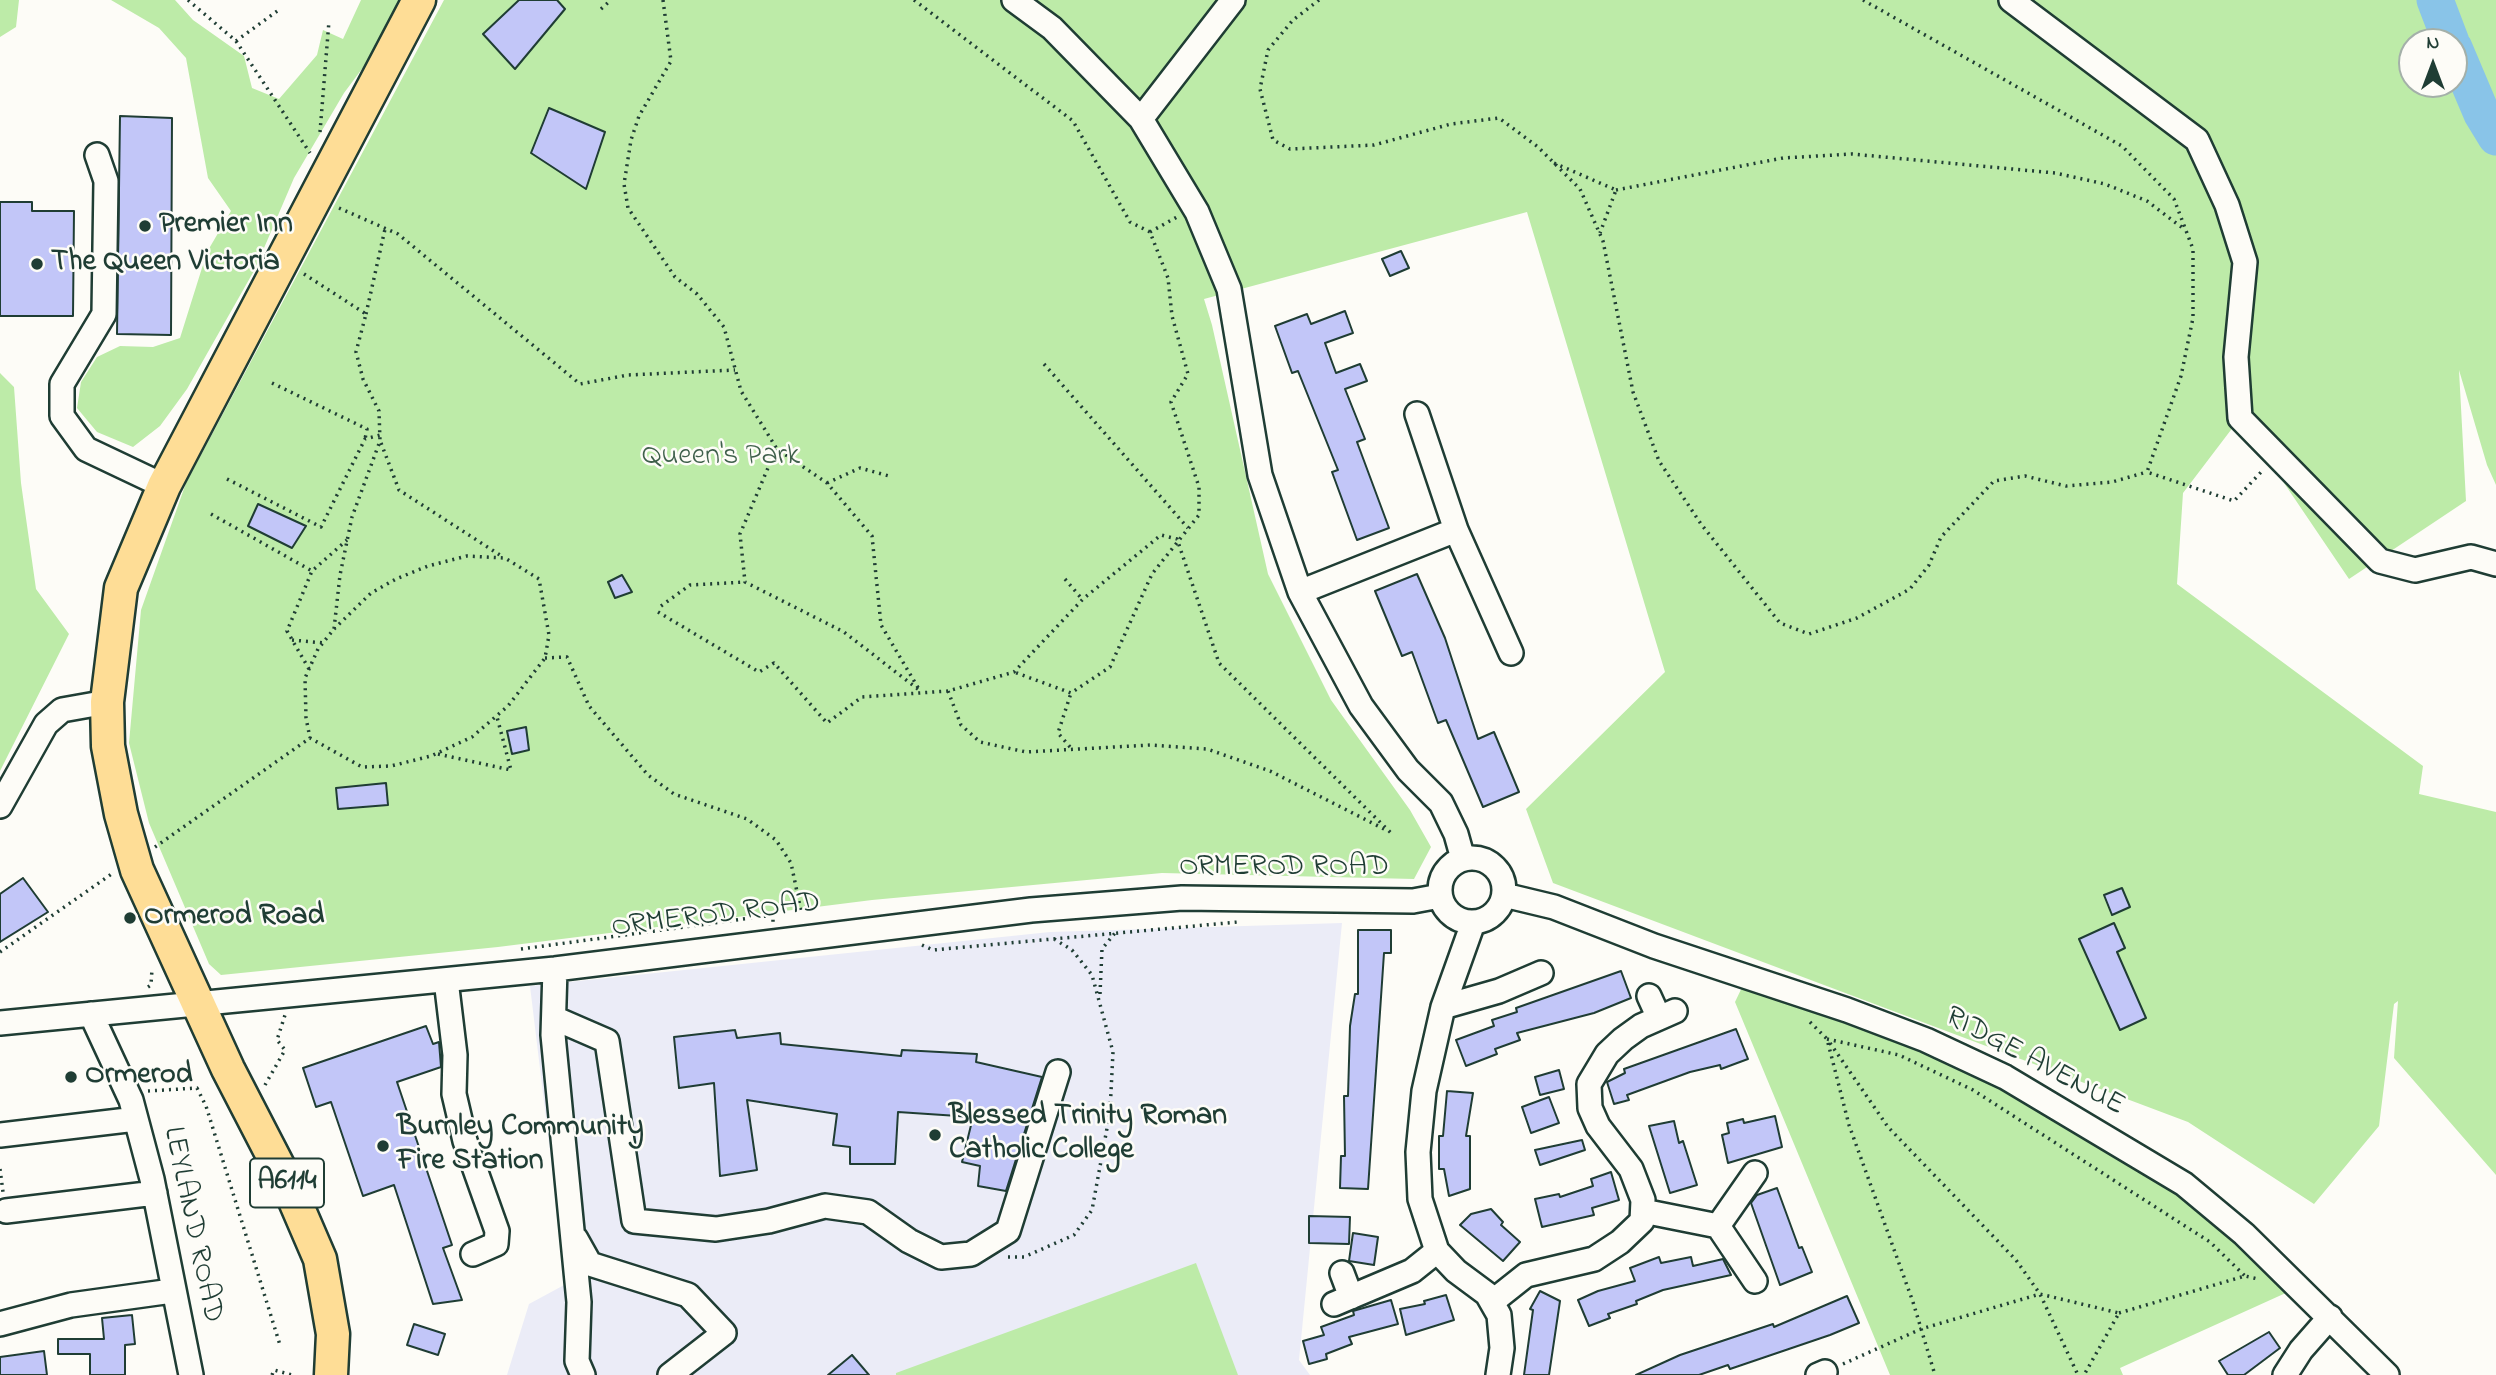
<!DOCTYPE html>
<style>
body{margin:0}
#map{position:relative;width:2496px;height:1375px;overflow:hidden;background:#fdfcf7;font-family:"Indie Flower",sans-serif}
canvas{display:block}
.north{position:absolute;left:2398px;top:28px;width:70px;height:70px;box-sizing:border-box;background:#fdfcf7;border:2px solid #a4b0a9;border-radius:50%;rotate:0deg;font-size:19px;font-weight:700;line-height:28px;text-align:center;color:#1f3d34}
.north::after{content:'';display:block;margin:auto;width:24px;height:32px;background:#1f3d34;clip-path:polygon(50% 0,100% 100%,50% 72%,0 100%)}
</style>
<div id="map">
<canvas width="2496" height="1375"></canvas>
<div class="north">N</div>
</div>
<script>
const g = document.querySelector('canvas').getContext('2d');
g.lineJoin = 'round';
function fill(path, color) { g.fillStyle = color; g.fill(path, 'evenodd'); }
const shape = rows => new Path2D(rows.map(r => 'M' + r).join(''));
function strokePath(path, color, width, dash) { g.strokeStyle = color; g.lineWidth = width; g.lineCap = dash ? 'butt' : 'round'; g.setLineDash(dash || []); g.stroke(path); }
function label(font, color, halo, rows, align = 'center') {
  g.font = font + ' "Indie Flower",sans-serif'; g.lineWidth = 5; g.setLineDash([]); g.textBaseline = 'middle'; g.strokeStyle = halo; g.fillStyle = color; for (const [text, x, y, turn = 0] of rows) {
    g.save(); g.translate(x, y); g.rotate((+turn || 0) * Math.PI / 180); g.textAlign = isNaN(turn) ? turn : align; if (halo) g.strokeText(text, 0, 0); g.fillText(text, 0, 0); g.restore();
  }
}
const built = shape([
 [1342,923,1299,1360,1310,1375,507,1375,529,1304,566,1284,530,986,1050,932]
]);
const green = shape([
 [0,0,19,0,16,27,0,37],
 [111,0,175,0,193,20,244,56,252,88,279,99,317,55,323,30,343,39,361,0,403,0,385,38,344,93,294,178,255,269,187,389,160,426,133,447,97,432,77,408,81,382,97,357,120,346,153,347,180,338,207,252,231,211,208,178,186,58,159,28],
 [444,0,2496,0,2496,485,2487,465,2459,370,2466,501,2349,579,2240,418,2183,493,2177,584,2423,766,2419,794,2496,812,2496,1175,2394,1058,2398,1001,2394,1004,2379,1126,2314,1204,2188,1122,1553,883,1526,809,1665,672,1527,212,1204,299,1212,325,1268,574,1331,700,1410,810,1431,847,1414,879,1162,873,872,900,498,947,221,975,209,964,149,823,129,743,141,610,186,483],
 [2412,42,2454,42,2454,84,2412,84],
 [0,373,14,387,21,483,36,589,69,634,0,771],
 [1747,977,1847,1010,2106,1136,2299,1287,2120,1368,2123,1375,1890,1375,1735,1002],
 [1196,1263,1238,1375,896,1375,896,1373]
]);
const river = shape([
 [2435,0,2451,42],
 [2454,48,2482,114,2496,137]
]);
const building = shape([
 [519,0,557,0,565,9,515,69,483,34,519,0],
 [549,108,605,132,586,189,531,153,549,108],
 [120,116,172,118,171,335,117,334,120,116],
 [0,202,32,202,32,211,74,211,73,316,0,316,0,202],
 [1401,251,1409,268,1390,276,1382,259,1401,251],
 [1345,311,1353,333,1325,343,1336,373,1360,364,1367,381,1345,389,1365,439,1357,442,1389,528,1357,540,1332,472,1338,470,1298,371,1292,373,1275,326,1307,314,1311,324,1345,311],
 [258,504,306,526,292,548,248,526,258,504],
 [1417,574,1445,638,1478,739,1494,732,1519,792,1483,807,1446,720,1438,723,1412,652,1402,656,1375,591,1417,574],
 [622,575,632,592,615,598,608,582,622,575],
 [526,727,529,750,512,754,507,731,526,727],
 [386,783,388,805,338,809,336,788,386,783],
 [23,878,48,912,0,942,0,894,23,878],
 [2122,888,2130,907,2112,915,2104,895,2122,888],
 [2114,923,2125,948,2117,952,2146,1018,2120,1030,2079,939,2114,923],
 [1358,930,1391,930,1391,953,1384,953,1368,1189,1340,1188,1341,1156,1345,1156,1344,1096,1348,1096,1350,1026,1355,994,1358,994,1358,930],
 [1621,971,1631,998,1594,1013,1517,1033,1520,1040,1495,1049,1497,1054,1466,1066,1456,1040,1494,1026,1492,1020,1517,1012,1516,1008,1621,971],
 [426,1026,433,1044,439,1042,441,1067,397,1082,452,1245,443,1248,462,1300,433,1304,394,1185,363,1196,331,1102,316,1107,303,1068,426,1026],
 [1736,1029,1748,1059,1721,1069,1720,1065,1690,1072,1627,1095,1629,1100,1614,1104,1607,1082,1625,1073,1624,1069,1736,1029],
 [735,1030,737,1038,780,1033,781,1044,901,1056,902,1050,977,1054,976,1062,1042,1077,1006,1191,978,1186,980,1166,962,1162,973,1117,898,1112,895,1164,850,1164,850,1147,833,1145,837,1114,747,1100,757,1170,720,1176,714,1083,679,1088,674,1037,735,1030],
 [1559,1070,1564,1089,1540,1095,1535,1077,1559,1070],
 [1447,1091,1473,1093,1466,1136,1470,1136,1470,1189,1449,1196,1444,1169,1439,1169,1439,1136,1443,1136,1447,1091],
 [1549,1097,1559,1123,1531,1133,1522,1107,1549,1097],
 [1775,1116,1782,1147,1728,1163,1722,1135,1729,1133,1727,1123,1743,1119,1744,1123,1775,1116],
 [1674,1121,1679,1143,1683,1141,1697,1185,1670,1193,1649,1126,1674,1121],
 [1582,1140,1585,1150,1540,1165,1535,1150,1582,1140],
 [1611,1172,1619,1200,1592,1208,1594,1215,1542,1227,1535,1199,1559,1194,1560,1197,1593,1186,1591,1179,1611,1172],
 [1777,1188,1799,1248,1802,1247,1812,1272,1780,1285,1751,1203,1757,1195,1777,1188],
 [1491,1209,1503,1222,1501,1225,1520,1242,1503,1261,1460,1225,1471,1214,1491,1209],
 [1309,1216,1350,1217,1349,1244,1309,1243,1309,1216],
 [1353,1233,1378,1237,1374,1265,1349,1261,1353,1233],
 [1659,1257,1661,1263,1691,1257,1693,1266,1723,1259,1731,1275,1663,1290,1636,1301,1637,1304,1608,1314,1610,1318,1589,1326,1578,1300,1598,1291,1635,1281,1630,1268,1659,1257],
 [1540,1291,1560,1301,1549,1375,1524,1375,1533,1310,1530,1309,1540,1291],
 [1446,1295,1454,1320,1406,1335,1400,1309,1425,1304,1424,1301,1446,1295],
 [1847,1296,1859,1323,1830,1335,1730,1369,1728,1365,1699,1375,1636,1375,1680,1355,1773,1324,1774,1327,1847,1296],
 [1391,1300,1398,1324,1349,1337,1352,1344,1326,1354,1327,1359,1309,1364,1303,1341,1324,1335,1321,1327,1354,1315,1353,1311,1391,1300],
 [132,1315,135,1344,125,1345,125,1375,90,1375,90,1354,58,1354,58,1339,104,1339,102,1318,132,1315],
 [414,1324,445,1334,438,1355,407,1345,414,1324],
 [2269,1332,2280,1348,2244,1375,2228,1375,2219,1361,2269,1332],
 [44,1351,47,1375,0,1375,0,1357,44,1351],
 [852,1355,869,1375,828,1375,852,1355]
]);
const path = shape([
 [188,0,236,41,280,9],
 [663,0,671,61,639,116,631,140,624,184,628,208,675,277,697,294,724,327,741,391,777,449,827,483,872,536,881,625,920,691],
 [914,0,1073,121,1130,222,1150,232,1168,278,1172,316,1188,374,1171,402,1199,487,1199,515,1152,574,1110,667,1071,693,1014,672],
 [1319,0,1293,20,1268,50,1260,89,1273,140,1290,149,1374,145,1451,124,1499,118,1538,147,1580,189,1603,241,1633,392,1659,461,1701,524,1780,623,1809,634,1857,618,1910,589,1929,565,1941,537,1994,481,2025,476,2066,486,2112,482,2147,472],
 [1863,0,2122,146,2174,199,2193,249,2193,318,2181,376,2147,472,2234,501,2263,470],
 [601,9,611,0],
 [236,41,310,153],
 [320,132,329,21],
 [1554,163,1616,190,1600,233],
 [1616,190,1783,158,1852,154,2055,173,2105,184,2147,201,2184,229],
 [339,208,398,234,580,384,628,375,735,370],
 [1150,232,1177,217],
 [304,274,366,314,356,352,363,379,379,411,380,441,352,517,340,575,334,629,318,649,305,678,306,718,310,738],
 [366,314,385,229],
 [1044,364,1188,528],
 [272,383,367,429,365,439],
 [381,443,399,490,503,557],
 [776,449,740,534,745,582,844,632,919,690],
 [227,479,321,527,365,439,380,435],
 [827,483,860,468,889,476],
 [211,514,312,571],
 [1065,579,1082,599],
 [661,606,690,585,745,582],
 [658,612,759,672,774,663,827,723,862,697,948,691,1014,672,1083,599,1161,535,1177,539,1219,663,1391,833],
 [292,640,324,643],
 [545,658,567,657,589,706,648,775,674,794,747,819,776,840,791,863,801,911],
 [309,669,287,631,312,571,347,540],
 [948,691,961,725,980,742,1026,752,1150,745,1207,749,1270,771,1386,830],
 [1070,747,1058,733,1071,693],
 [438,754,511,770,497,717],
 [155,847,310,738,362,767,391,766,431,756,472,737,508,706,545,658,549,635,539,579,505,558,467,556,428,566,396,579,371,593,334,629],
 [922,945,933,950,1238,922],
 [521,949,773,915,773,923],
 [0,952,113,873],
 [148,987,151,985,152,969],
 [1100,994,1102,949,1115,933],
 [1810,1022,1827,1039,1849,1125,1913,1302,1935,1375],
 [1827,1039,1899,1055,1973,1090,2210,1242,2245,1276],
 [1830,1043,1888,1127,2016,1260,2040,1294,2078,1375],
 [265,1085,285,1050,277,1040,285,1015],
 [148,1091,197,1088,206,1106,280,1345],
 [0,1169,3,1192],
 [1008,1257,1024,1257,1074,1235,1092,1210,1110,1112,1113,1052,1092,975,1072,950,1051,937],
 [2119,1313,2245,1276,2258,1279],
 [1843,1364,1921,1329,2040,1294,2119,1313,2084,1375],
 [272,1375,274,1370,292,1375]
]);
const minor = shape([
 [1014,0,1052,28,1141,119,1197,212,1229,289,1260,475,1300,592,1361,706,1408,770,1441,803,1456,834,1463,859],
 [2011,0,2197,140,2227,205,2245,262,2236,357,2240,418,2380,561,2415,570,2471,557,2496,564],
 [1141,119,1233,0],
 [97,155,106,181,104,314,62,384,62,416,86,449,164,486],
 [1417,414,1456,530,1511,653],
 [1300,592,1456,530],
 [0,806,46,724,62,710,107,702],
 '1440 890a32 32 0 1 1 64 0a32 32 0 1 1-64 0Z',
 [1504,895,1554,907,1654,946,1847,1010,1926,1040,2005,1077,2184,1184,2244,1234,2387,1375],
 [1473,923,1443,1007,1424,1091,1418,1152,1420,1199,1437,1251,1456,1271,1487,1294,1499,1315,1502,1348,1498,1375],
 [555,969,553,1035,579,1302,577,1361,583,1375],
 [446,980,455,1055,454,1094,465,1141,497,1231,496,1244,473,1254],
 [1649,996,1659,1018],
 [1443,1007,1499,991,1541,973],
 [91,1014,131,1100,152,1179,191,1375],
 [554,1018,607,1041,634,1221,716,1229,769,1221,825,1206,868,1212,909,1241,941,1257,971,1254,1008,1231,1058,1072],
 [0,1023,555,969,1031,910,1182,898,1413,901,1440,896],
 [0,1135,136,1119],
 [6,1211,155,1193],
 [1643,1211,1718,1226,1755,1281],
 [1718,1226,1755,1173],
 [576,1239,590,1264,688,1295,724,1333,670,1375],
 [1342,1273,1351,1297],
 [1492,1302,1526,1275,1594,1259,1620,1242,1642,1221,1643,1200,1631,1169,1598,1126,1590,1108,1589,1084,1607,1054,1623,1039,1641,1026,1675,1011],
 [1334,1304,1412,1271,1437,1251],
 [0,1324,71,1305,172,1291],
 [1818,1375,1825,1372],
 [2285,1375,2301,1350,2330,1317]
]);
const highway = shape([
 [331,1375,333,1334,320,1259,289,1187,228,1069,137,870,121,814,108,746,107,702,121,588,164,486,419,0]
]);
const markers = [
 [145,226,7,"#1f3d34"],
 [37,264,7,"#1f3d34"],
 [130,918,7,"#1f3d34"],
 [71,1077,7,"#1f3d34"],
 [935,1135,7,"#1f3d34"],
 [383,1146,7,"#1f3d34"]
];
const shields = [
 [287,1183,74]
];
const shieldNames = [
 ["A6114",287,1183]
];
const poiNames = [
 ["Premier Inn",159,226],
 ["The Queen Victoria",51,264],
 ["Ormerod Road",144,918],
 ["Ormerod",85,1077],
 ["Blessed Trinity Roman",949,1118],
 ["Catholic College",949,1152],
 ["Burnley Community",397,1129],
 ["Fire Station",397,1163]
];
const parkNames = [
 ["Queen's Park",721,458]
];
const streetNames = [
 ["ORMEROD ROAD",1284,869],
 ["ORMEROD ROAD",716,917,-7],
 ["RIDGE AVENUE",2034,1063,28],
 ["LEYLAND ROAD",191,1225,78]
];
fill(built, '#ebecf7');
fill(green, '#bdeba8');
strokePath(river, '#89c4e8', 37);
fill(building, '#c2c6f8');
strokePath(building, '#1f3d34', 2);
strokePath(minor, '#1f3d34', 28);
strokePath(highway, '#1f3d34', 37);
strokePath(path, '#1f3d34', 3.5, [2, 5]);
strokePath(minor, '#fdfcf7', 23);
strokePath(highway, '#fedd96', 32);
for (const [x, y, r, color] of markers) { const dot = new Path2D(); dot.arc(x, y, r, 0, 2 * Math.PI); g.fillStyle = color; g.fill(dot); strokePath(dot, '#fdfcf7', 2.5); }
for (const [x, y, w] of shields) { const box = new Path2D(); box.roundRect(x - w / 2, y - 24.5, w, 49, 5); g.fillStyle = '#fdfcf7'; g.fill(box); strokePath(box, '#1f3d34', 2); }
label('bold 28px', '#1f3d34', null, shieldNames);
label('bold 30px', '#1f3d34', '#fdfcf7', poiNames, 'left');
label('30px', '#3f604b', '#fdfcf7', parkNames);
label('30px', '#1f3d34', '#fdfcf7', streetNames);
</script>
